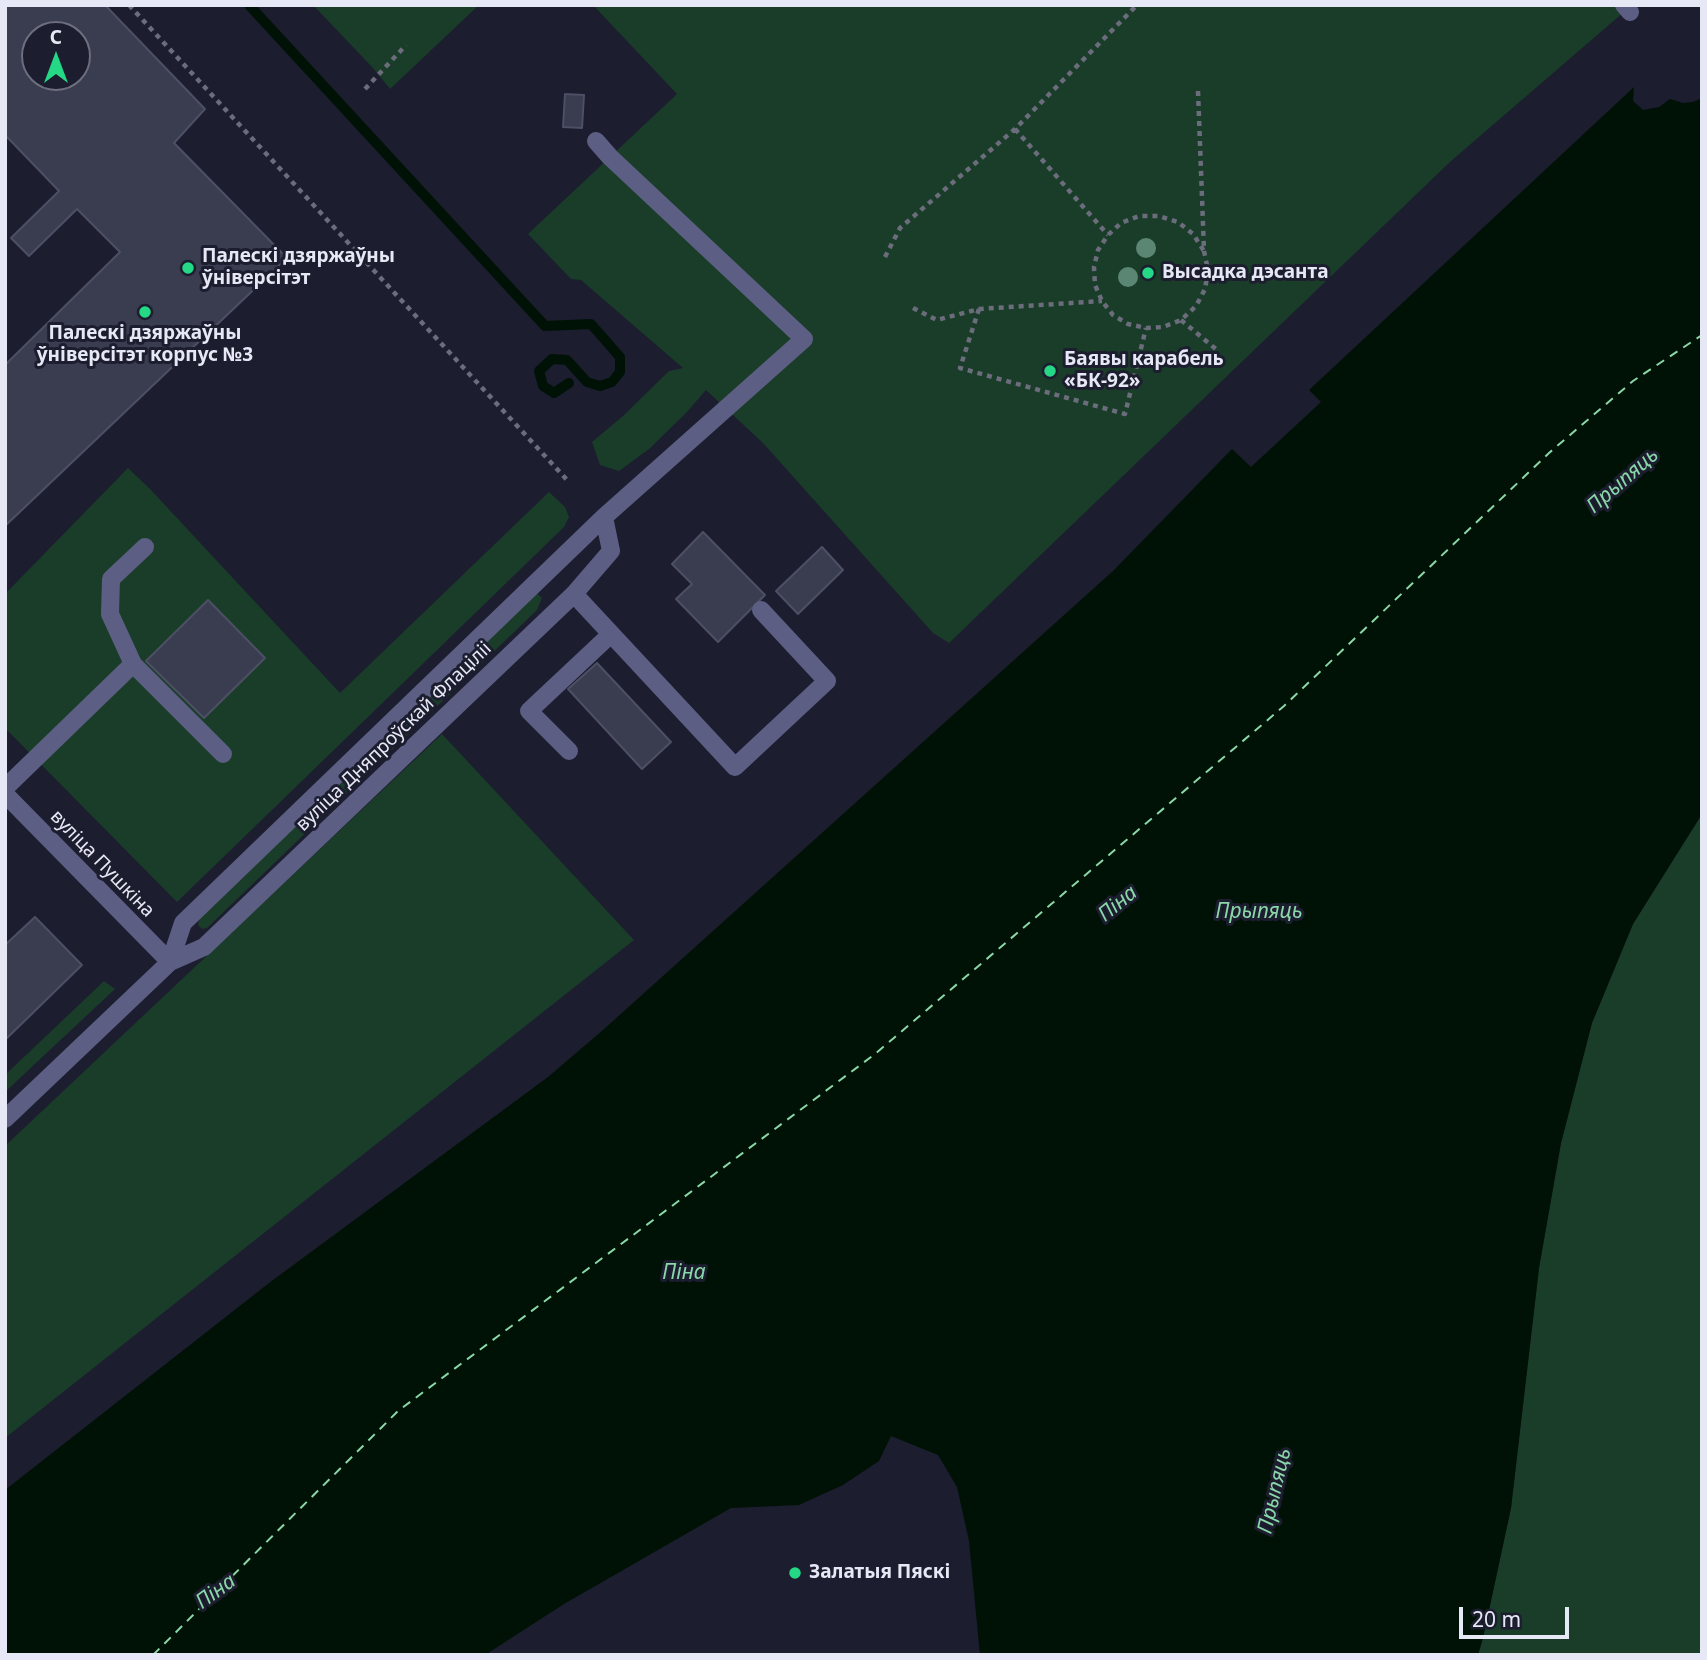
<!DOCTYPE html>
<meta charset="utf-8">
<style>
body{margin:0}
#map{position:relative;width:1707px;height:1660px;overflow:hidden;background:#1c1d2f;font-family:"Noto Sans",sans-serif}
canvas{display:block}
.frame{position:absolute;inset:0;border:7px solid #e7e8f5;pointer-events:none}
.north{position:absolute;left:21px;top:21px;width:70px;height:70px;box-sizing:border-box;background:#1c1d2f;border:2px solid #6d6e7e;border-radius:50%;rotate:0deg;font-size:19px;font-weight:700;line-height:28px;text-align:center;color:#e7e8f5}
.north::after{content:'';display:block;margin:auto;width:24px;height:32px;background:#24d886;clip-path:polygon(50% 0,100% 100%,50% 72%,0 100%)}
.scale{position:absolute;left:1459px;top:1607px;width:110px;height:32px;box-sizing:border-box;border:4px solid #e7e8f5;border-top:0;padding-left:9px;font-size:21px;line-height:24px;white-space:nowrap;color:#e7e8f5;-webkit-text-stroke:5px #1c1d2f;paint-order:stroke}
</style>
<div id="map">
<canvas width="1707" height="1660"></canvas>
<div class="frame"></div>
<div class="north">С</div>
<div class="scale">20 m</div>
</div>
<script>
const g = document.querySelector('canvas').getContext('2d');
g.lineJoin = 'round';
function fill(path, color) { g.fillStyle = color; g.fill(path, 'evenodd'); }
const shape = rows => new Path2D(rows.map(r => 'M' + r).join(''));
function strokePath(path, color, width, dash) { g.strokeStyle = color; g.lineWidth = width; g.lineCap = dash ? 'butt' : 'round'; g.setLineDash(dash || []); g.stroke(path); }
function label(font, color, halo, rows, align = 'center') {
  g.font = font + ' "Noto Sans",sans-serif'; g.lineWidth = 6; g.setLineDash([]); g.textBaseline = 'middle'; g.strokeStyle = halo; g.fillStyle = color; for (const [text, x, y, turn = 0] of rows) {
    g.save(); g.translate(x, y); g.rotate((+turn || 0) * Math.PI / 180); g.textAlign = isNaN(turn) ? turn : align; if (halo) g.strokeText(text, 0, 0); g.fillText(text, 0, 0); g.restore();
  }
}
const green = shape([
 [313,5,479,5,390,89,373,68],
 [593,5,1632,5,1451,161,949,643,933,633,763,443,706,390,686,413,649,449,619,471,600,465,592,442,623,416,669,371,683,368,581,280,571,279,528,234,677,94],
 [128,468,150,489,340,693,549,492,565,507,569,517,564,527,177,902,5,728,5,594],
 [537,593,542,598,537,610,207,928,202,929,198,925,200,917],
 [442,734,634,940,5,1438,5,1146],
 [1702,814,1702,1655,1478,1655,1483,1638,1511,1508,1539,1268,1561,1143,1592,1023,1633,924],
 [104,981,115,989,5,1092,5,1075]
]);
const water = shape([
 [1634,87,1633,101,1643,110,1659,107,1670,99,1683,103,1693,102,1702,98,1702,814,1633,924,1592,1023,1561,1143,1539,1268,1511,1508,1483,1638,1478,1655,980,1655,969,1541,957,1487,938,1455,891,1436,879,1461,843,1485,799,1505,731,1508,564,1604,485,1655,5,1655,5,1490,269,1283,548,1077,603,1030,1113,571,1232,449,1251,467,1321,402,1309,390]
]);
const stream = shape([
 [249,5,545,326,591,324,620,357,620,372,612,382,600,386,587,382,567,360,552,359,539,371,543,386,554,393,569,383]
]);
const ferry = shape([
 [153,1655,398,1411,875,1054,1284,706,1549,453,1633,381,1702,335]
]);
const building = shape([
 [5,5,105,5,205,109,174,143,287,258,5,526,5,365,120,252,77,209,29,256,11,238,59,191,7,137,5,139,5,5],
 [35,35,77,35,77,77,35,77,35,35],
 [565,94,584,95,582,128,563,127,565,94],
 [703,532,765,595,718,642,676,599,692,584,672,564,703,532],
 [822,547,843,570,798,614,776,591,822,547],
 [208,600,265,658,204,718,146,661,208,600],
 [597,663,671,742,642,769,568,689,597,663],
 [35,917,82,965,5,1040,5,945,35,917]
]);
const path = shape([
 [129,5,568,481],
 [365,89,406,45],
 [1198,91,1204,251,1208,270,1205,289,1196,306,1181,320,1163,327,1146,328,1128,324,1113,315,1102,301,1095,285,1094,267,1098,250,1108,235,1121,223,1139,216,1159,216,1178,222,1193,234,1204,251],
 [1015,129,1108,235],
 [885,257,900,228,1015,129,1137,5],
 [913,308,937,320,979,309,1102,301],
 [979,309,960,368,1125,414,1146,328],
 [1181,320,1217,350,1209,369]
]);
const minor = shape([
 [1624,5,1630,12],
 [574,594,735,767,827,681,761,610],
 [133,664,110,614,111,579,145,547],
 [569,751,529,711,611,634],
 [5,788,133,664,223,754],
 [5,794,170,962],
 [170,962,183,923,604,517,804,339,610,157,596,141],
 [5,1119,170,962,204,947,574,594,611,551,604,517]
]);
const trees = [
 [1146,248],
 [1128,277]
];
const markers = [
 [188,268,7,"#24d886"],
 [1148,273,7,"#24d886"],
 [145,312,7,"#24d886"],
 [1050,371,7,"#24d886"],
 [795,1573,7,"#24d886"]
];
const poiNames = [
 ["Палескі дзяржаўны",202,257],
 ["ўніверсітэт",202,279],
 ["Высадка дэсанта",1162,273],
 ["Палескі дзяржаўны",145,334,"center"],
 ["ўніверсітэт корпус №3",145,356,"center"],
 ["Баявы карабель",1064,360],
 ["«БК-92»",1064,382],
 ["Залатыя Пяскі",809,1573]
];
const streetNames = [
 ["вуліца Дняпроўскай Флаціліі",394,737,-44],
 ["вуліца Пушкіна",102,864,46]
];
const waterNames = [
 ["Прыпяць",1623,481,-41],
 ["Піна",1118,904,-39],
 ["Прыпяць",1259,912],
 ["Піна",684,1273],
 ["Прыпяць",1275,1491,-77],
 ["Піна",216,1592,-36]
];
fill(green, '#1a3d29');
fill(water, '#001205');
strokePath(stream, '#001205', 10);
strokePath(ferry, '#8ad7a8', 2, [9, 7]);
fill(building, '#3a3c50');
strokePath(building, '#4d4f64', 2);
strokePath(path, '#6b6c7c', 4.5, [5, 5]);
strokePath(minor, '#5c5e83', 18);
g.fillStyle = '#5b8674';
for (const [x, y] of trees) { g.beginPath(); g.arc(x, y, 10, 0, 2 * Math.PI); g.fill(); }
for (const [x, y, r, color] of markers) { const dot = new Path2D(); dot.arc(x, y, r, 0, 2 * Math.PI); g.fillStyle = color; g.fill(dot); strokePath(dot, '#1c1d2f', 2.5); }
label('bold 19px', '#e7e8f5', '#1c1d2f', poiNames, 'left');
label('19px', '#e7e8f5', '#1c1d2f', streetNames);
label('italic 21px', '#8ad7a8', '#1c1d2f', waterNames);
</script>
